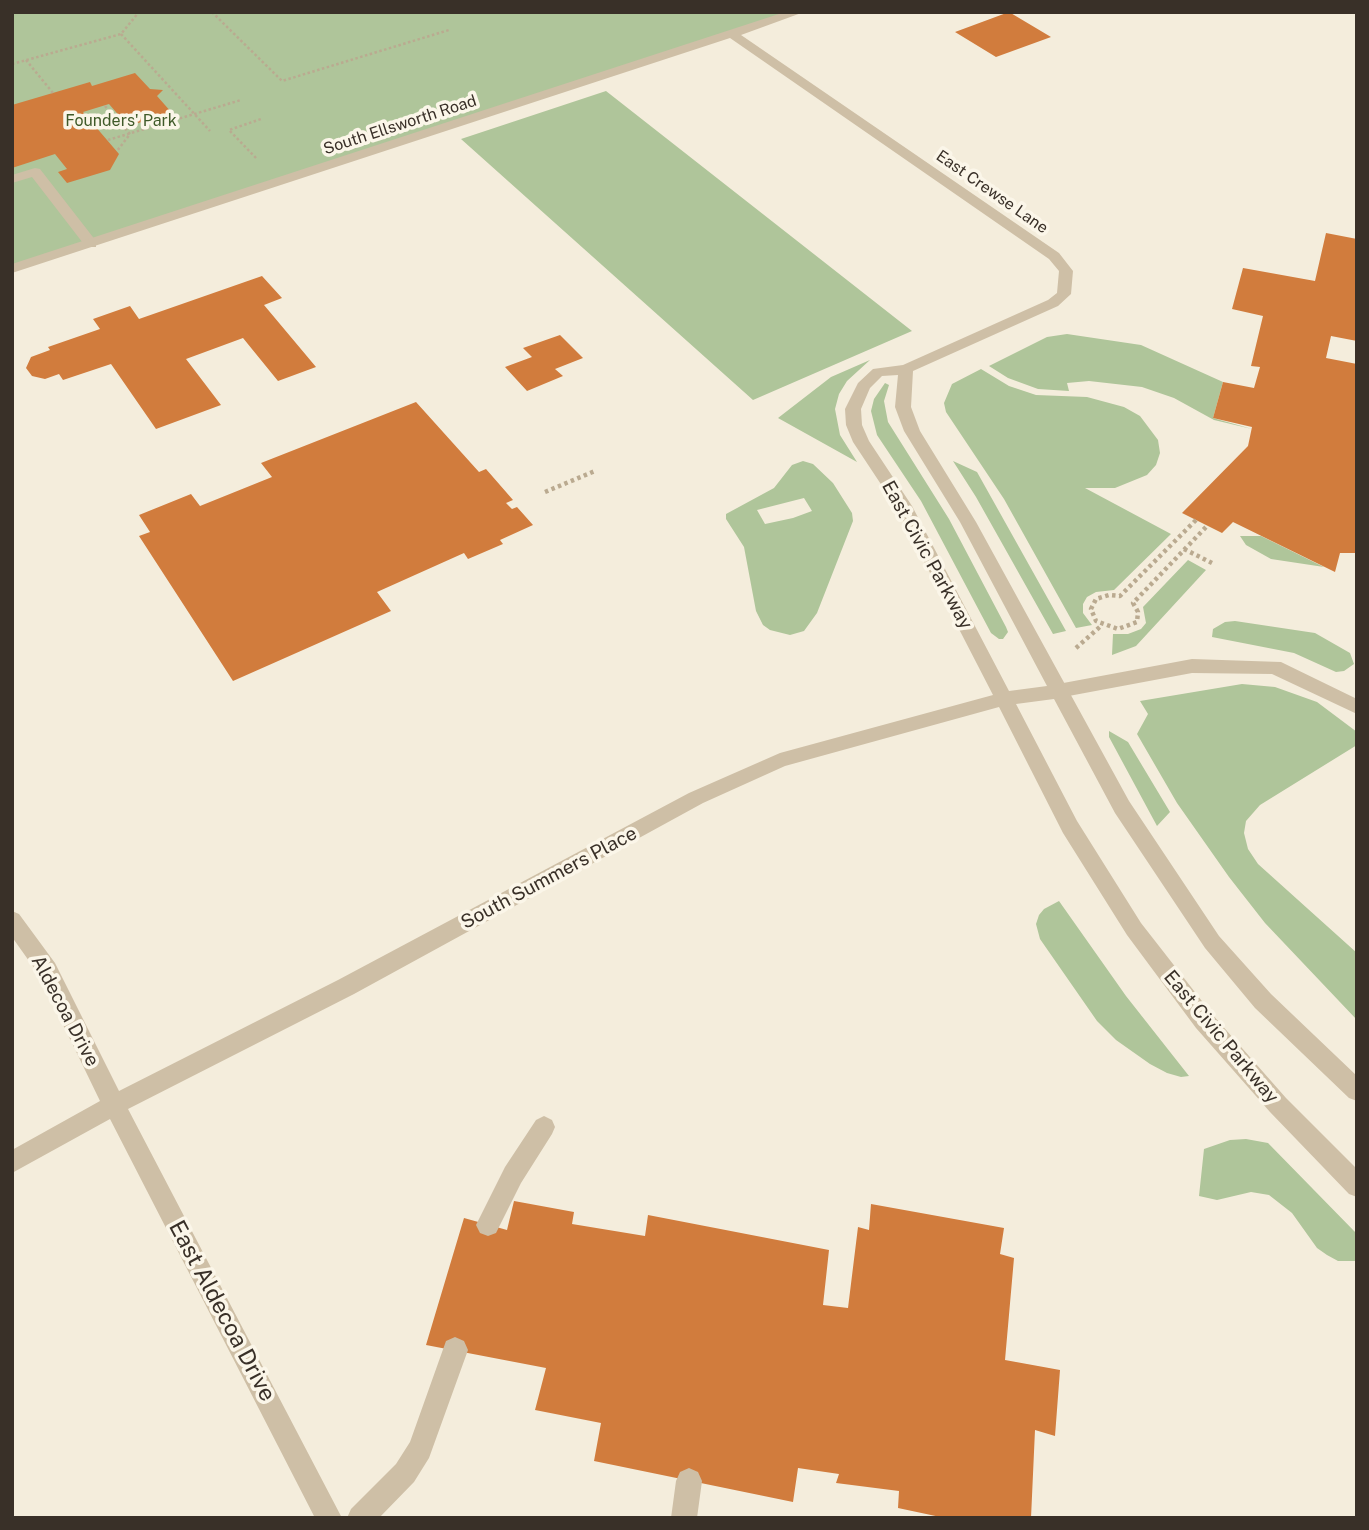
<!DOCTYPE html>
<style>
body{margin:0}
#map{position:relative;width:1369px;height:1530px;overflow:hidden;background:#f4eddc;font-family:"Public Sans",sans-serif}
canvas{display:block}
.frame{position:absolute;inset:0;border:14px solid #393028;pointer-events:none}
</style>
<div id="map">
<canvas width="1369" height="1530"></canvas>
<div class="frame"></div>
</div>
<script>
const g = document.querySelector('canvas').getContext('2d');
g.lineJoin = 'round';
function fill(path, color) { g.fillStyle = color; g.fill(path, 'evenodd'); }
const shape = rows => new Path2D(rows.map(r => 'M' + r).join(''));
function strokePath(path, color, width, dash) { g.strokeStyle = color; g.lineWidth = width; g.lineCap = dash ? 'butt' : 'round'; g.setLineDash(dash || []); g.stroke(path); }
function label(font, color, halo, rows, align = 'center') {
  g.font = font + ' "Public Sans",sans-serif'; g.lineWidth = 7; g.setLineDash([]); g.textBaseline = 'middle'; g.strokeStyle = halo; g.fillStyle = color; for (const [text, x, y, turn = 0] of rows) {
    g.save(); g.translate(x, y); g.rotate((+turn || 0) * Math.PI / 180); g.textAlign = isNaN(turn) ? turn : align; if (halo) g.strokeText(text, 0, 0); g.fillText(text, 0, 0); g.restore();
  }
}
const green = shape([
 [12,12,798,12,12,269],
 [606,91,912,331,753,400,461,139],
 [1067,334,1141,345,1223,382,1213,418,1252,429,1214,420,1174,398,1142,387,1089,381,1067,383,1069,391,1038,389,1008,378,989,366,1047,337],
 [870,360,847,381,839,394,835,409,840,435,857,462,778,418,831,377],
 [981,369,1009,386,1036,395,1087,397,1124,407,1140,416,1158,440,1160,453,1156,465,1147,475,1115,488,1085,488,1171,534,1114,590,1096,592,1087,597,1083,604,1083,613,1092,625,1076,628,1004,499,946,412,944,403,952,384],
 [885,383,889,385,884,401,888,422,949,519,1006,627,1008,632,1003,639,999,639,991,633,921,501,877,435,871,411,874,399],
 [803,461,813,464,833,483,852,513,853,521,817,613,804,631,790,635,770,630,763,625,756,611,744,547,726,519,726,514,774,488,792,465],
 [804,498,812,511,793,518,765,524,757,510],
 [953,461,977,472,1066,631,1053,634,976,497],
 [1240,536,1261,536,1324,567,1271,559,1246,545],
 [1188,560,1206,570,1136,646,1112,655,1113,634,1128,634,1141,629,1146,623,1143,607],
 [1235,621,1315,633,1350,653,1354,664,1344,671,1336,672,1294,653,1212,637,1213,629,1225,622],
 [1242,684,1275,687,1317,702,1357,732,1357,745,1260,805,1246,821,1244,833,1248,849,1258,864,1357,953,1357,1020,1265,923,1229,877,1177,803,1137,734,1148,714,1140,701],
 [1109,731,1128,742,1170,812,1157,826,1109,737],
 [1059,901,1126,996,1189,1076,1181,1077,1167,1073,1150,1064,1116,1040,1097,1021,1040,939,1036,924,1039,915,1044,909],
 [1246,1139,1268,1143,1357,1234,1357,1261,1338,1261,1327,1255,1317,1248,1292,1213,1269,1195,1251,1192,1217,1200,1199,1196,1204,1149,1230,1140]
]);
const building = shape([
 [1009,12,1051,37,996,57,955,32],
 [135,73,150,89,163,90,157,96,172,113,128,126,109,104,83,112,119,154,110,170,67,183,58,172,67,169,55,154,12,168,12,105,90,82,92,86],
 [1326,233,1357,239,1357,341,1331,336,1326,358,1357,364,1357,553,1340,553,1335,572,1233,522,1222,533,1182,513,1248,446,1252,427,1213,418,1223,382,1254,388,1260,367,1251,366,1263,316,1232,309,1243,268,1315,281],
 [262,276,282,298,264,305,316,367,278,381,243,338,186,359,221,405,156,429,111,364,63,380,59,374,45,379,32,376,26,368,31,357,50,350,48,347,100,329,93,319,130,306,139,319],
 [560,335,583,358,555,369,563,376,527,391,505,367,532,357,523,348],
 [416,402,479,472,486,469,513,500,506,503,512,509,517,507,533,525,500,540,503,544,468,559,464,553,377,592,391,611,233,681,139,536,150,532,139,515,191,494,200,506,272,477,261,463],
 [514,1201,574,1212,572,1224,645,1236,648,1215,829,1250,823,1305,848,1308,858,1227,869,1230,871,1204,1004,1228,1000,1254,1014,1258,1005,1360,1060,1370,1055,1436,1035,1430,1031,1518,945,1518,898,1508,899,1491,836,1483,839,1474,798,1468,793,1502,594,1461,601,1423,535,1410,546,1368,426,1345,464,1218,507,1230]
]);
const pathFar1 = shape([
 [212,12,282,81,449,30],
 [121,34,210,131],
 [26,60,53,93],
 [12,64,121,34,139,12],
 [105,106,130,134,117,151],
 [96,126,118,120],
 [108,140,241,100],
 [256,158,229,130,261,119]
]);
const path = shape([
 [545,492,595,471],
 [1196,520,1120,596,1109,595,1096,599,1091,609,1096,621,1118,629,1137,622,1138,612,1133,603,1207,526],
 [1184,549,1212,563],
 [1076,648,1102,625]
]);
const service = shape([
 [35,168,40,169,96,241,96,247,86,247,32,177,12,183,12,175,35,168],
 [1192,659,1281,662,1357,699,1357,714,1272,674,1192,673,1058,698,1051,696,1049,691,1051,686,1058,684,1192,659],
 [544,1116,552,1120,555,1127,552,1134,521,1183,496,1233,488,1236,480,1233,476,1225,505,1167,536,1120,544,1116],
 [455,1337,464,1341,468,1350,429,1458,414,1482,379,1518,347,1518,351,1509,396,1464,410,1442,446,1341,455,1337],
 [689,1468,698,1472,702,1481,697,1518,671,1518,676,1481,680,1472,689,1468]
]);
const tertiary = shape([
 [785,12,804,12,741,35,1059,253,1073,271,1071,294,1058,306,913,371,911,407,920,431,976,522,1129,801,1219,936,1271,994,1357,1076,1357,1101,1349,1098,1255,1008,1205,948,1115,813,1054,699,1016,704,1077,821,1141,923,1212,1014,1286,1098,1357,1169,1357,1197,1349,1194,1270,1112,1196,1028,1127,935,1063,833,999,707,785,766,703,803,354,994,128,1109,342,1518,315,1518,110,1119,12,1173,12,1150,100,1101,39,975,12,937,12,911,19,914,55,963,119,1091,338,980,689,793,780,753,993,695,896,507,853,442,846,425,845,409,858,383,873,369,903,365,1048,300,1057,293,1059,271,1049,259,730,38,12,273,12,264,785,12],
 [898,375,895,407,904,431,960,522,1047,686,1009,691,912,506,869,441,862,425,861,409,870,388,882,376,898,375]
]);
const farParknames = [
 ["Founders' Park",121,121]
];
const farStreetnames = [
 ["South Ellsworth Road",400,125,-18],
 ["East Crewse Lane",992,192,35]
];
const streetNames = [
 ["East Civic Parkway",927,555,61],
 ["South Summers Place",549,878,-28],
 ["Aldecoa Drive",65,1011,62],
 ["East Civic Parkway",1221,1037,50]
];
const nearStreetnames = [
 ["East Aldecoa Drive",222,1311,62]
];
fill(green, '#afc59a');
fill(building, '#d17c3d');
strokePath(pathFar1, '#baaa90', 2.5, [2.5, 2.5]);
strokePath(path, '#baaa90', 4.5, [3.5, 3.5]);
fill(service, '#cebfa6');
fill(tertiary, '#cebfa6');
label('16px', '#3f5a29', '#fbf6e9', farParknames);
label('16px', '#393028', '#fbf6e9', farStreetnames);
label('19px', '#393028', '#fbf6e9', streetNames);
label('23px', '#393028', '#fbf6e9', nearStreetnames);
</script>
